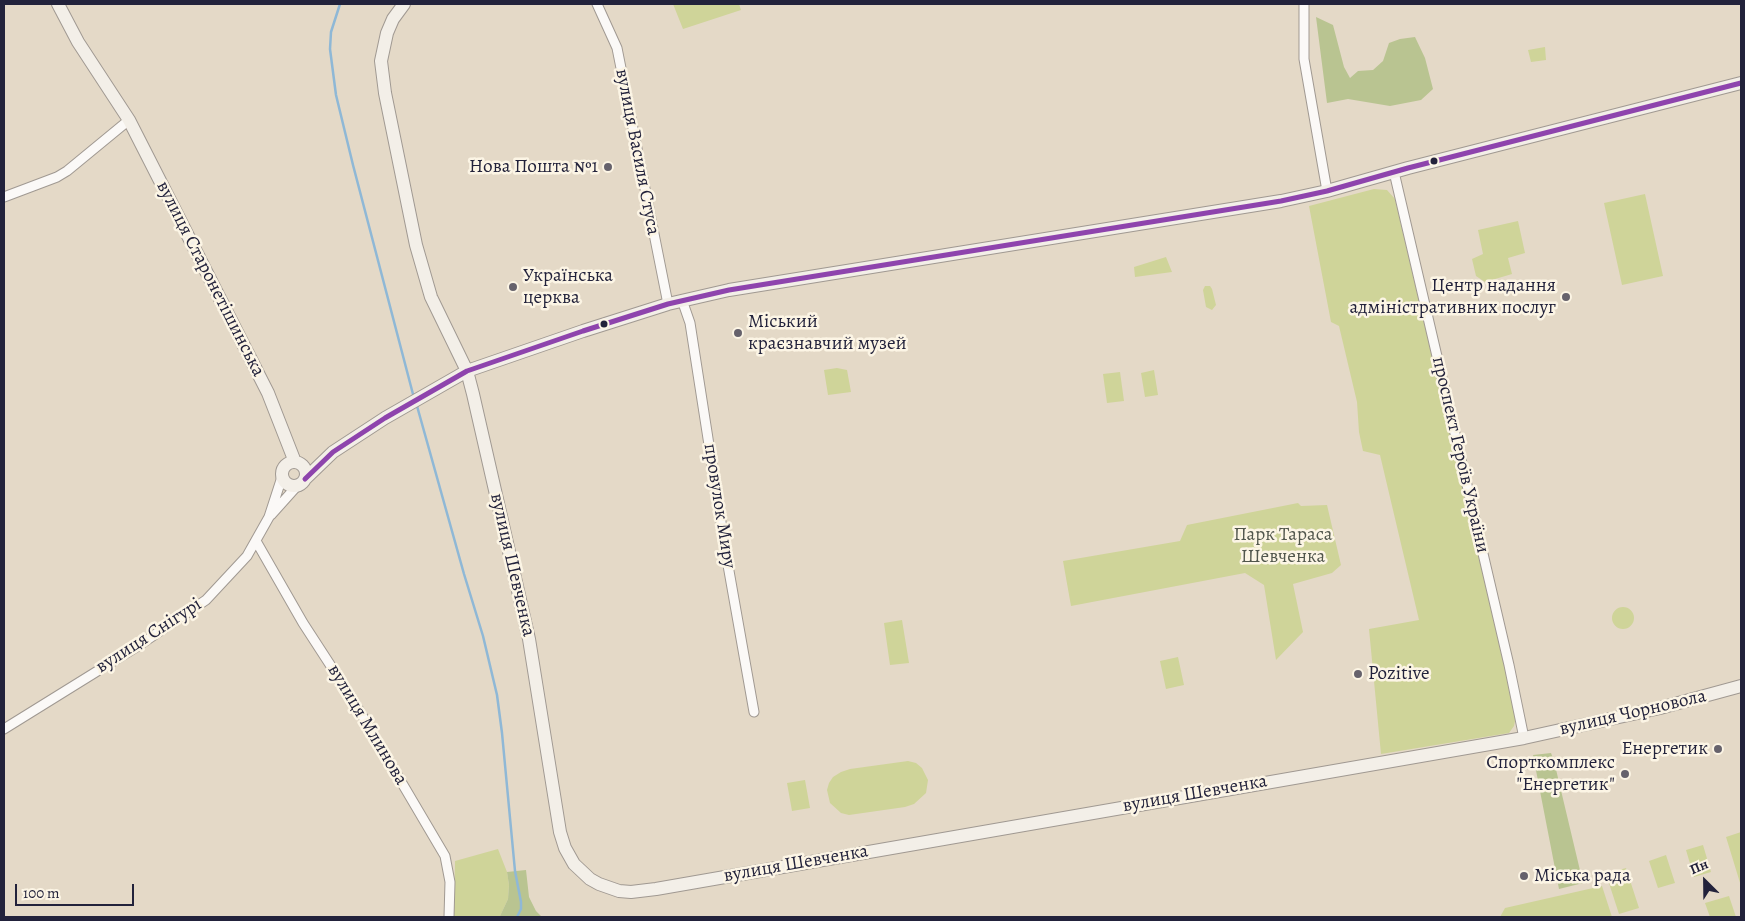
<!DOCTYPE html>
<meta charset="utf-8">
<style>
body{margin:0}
#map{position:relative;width:1745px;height:921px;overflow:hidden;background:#e4d9c7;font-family:Alegreya,serif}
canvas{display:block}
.frame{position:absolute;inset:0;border:5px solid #22223b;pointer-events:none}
.north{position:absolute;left:1680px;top:856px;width:50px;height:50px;-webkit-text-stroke:4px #fcf5e5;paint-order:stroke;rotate:337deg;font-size:14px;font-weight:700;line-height:20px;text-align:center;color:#22223b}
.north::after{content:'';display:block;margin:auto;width:18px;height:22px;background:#22223b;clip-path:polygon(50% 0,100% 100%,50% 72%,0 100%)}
.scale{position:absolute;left:15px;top:884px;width:119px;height:22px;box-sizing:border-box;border:2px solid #22223b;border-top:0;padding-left:6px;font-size:15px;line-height:18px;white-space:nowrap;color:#22223b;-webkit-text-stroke:4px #fcf5e5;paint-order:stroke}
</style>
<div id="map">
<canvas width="1745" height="921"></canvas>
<div class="frame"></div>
<div class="north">Пн</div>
<div class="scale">100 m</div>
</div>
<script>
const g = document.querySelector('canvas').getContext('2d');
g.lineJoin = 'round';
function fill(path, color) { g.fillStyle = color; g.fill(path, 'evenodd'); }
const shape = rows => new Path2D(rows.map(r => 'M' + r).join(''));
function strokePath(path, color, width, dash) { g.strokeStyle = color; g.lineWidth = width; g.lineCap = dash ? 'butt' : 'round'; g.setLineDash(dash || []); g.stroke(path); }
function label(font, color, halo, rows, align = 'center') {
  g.font = font + ' Alegreya,serif'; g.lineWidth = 5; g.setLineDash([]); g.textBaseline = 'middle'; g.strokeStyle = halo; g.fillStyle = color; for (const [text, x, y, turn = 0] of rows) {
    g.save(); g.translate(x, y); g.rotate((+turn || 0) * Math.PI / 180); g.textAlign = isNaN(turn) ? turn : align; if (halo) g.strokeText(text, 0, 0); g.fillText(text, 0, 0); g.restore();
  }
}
const green = shape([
 [673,4,739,4,741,10,683,29],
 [1545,47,1546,60,1531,62,1528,50],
 [1374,189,1387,190,1395,199,1516,716,1514,726,1509,733,1381,754,1369,629,1419,620,1380,455,1363,451,1359,432,1357,402,1339,326,1331,322,1309,206],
 [1645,194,1663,276,1622,285,1604,203],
 [1518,221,1525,253,1508,258,1512,274,1485,282,1476,276,1472,259,1483,254,1478,230],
 [1166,257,1172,272,1135,277,1134,267],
 [1205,286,1210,286,1212,289,1216,305,1212,310,1206,307,1203,290],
 [837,368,847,370,851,392,828,395,824,370],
 [1154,370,1158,395,1145,397,1141,373],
 [1120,372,1124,401,1107,403,1103,374],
 [1298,503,1301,506,1327,505,1341,565,1332,573,1293,584,1303,632,1276,660,1264,585,1245,573,1071,606,1063,561,1180,541,1187,525],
 '1612 618a11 11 0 1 1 22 0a11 11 0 1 1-22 0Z',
 [902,620,909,663,890,665,884,623],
 [1178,657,1184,685,1166,689,1160,661],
 [908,761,916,763,922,768,928,780,926,793,914,804,905,807,849,815,841,813,830,803,827,790,829,783,833,777,841,772,850,769],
 [805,780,810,808,792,811,787,783],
 [1741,832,1741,886,1726,837],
 [1703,845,1711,872,1694,877,1686,850],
 [498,849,507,872,509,885,508,899,500,916,454,917,455,861],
 [1666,855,1675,883,1658,888,1649,861],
 [1626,868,1639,908,1619,914,1606,874],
 [1602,886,1612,917,1500,917,1505,908],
 [1729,896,1736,917,1710,917,1705,903]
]);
const forest = shape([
 [1316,17,1333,25,1344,67,1350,78,1358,71,1373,70,1383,61,1389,43,1400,39,1415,37,1425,58,1433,89,1421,100,1390,106,1348,99,1327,103],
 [1551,753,1554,761,1583,883,1559,889,1533,755],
 [526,870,529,897,536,911,542,917,495,917,500,916,508,899,509,885,507,872]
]);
const stream = shape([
 [340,4,331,32,330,49,336,95,353,165,414,398],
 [417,406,464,574,483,636,497,695,502,733,515,871,521,902,521,909,517,917]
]);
const street = shape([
 [597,4,617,48,668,304],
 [1304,4,1304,59,1327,191],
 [1394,172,1509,665,1524,738],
 [4,197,57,177,67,171,129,120],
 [682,300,690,323,726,554,754,712],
 [271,515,297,486],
 [256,541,303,623,353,700,445,856,450,882,449,917],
 [4,729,141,644,206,600,247,556,269,517,282,477]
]);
const secondary = shape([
 [58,4,78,42,129,120,268,393,295,462],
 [404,4,393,19,387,33,381,61,385,93,416,245,431,297,467,371,473,394,529,639,560,832,565,848,574,864,590,879,599,884,619,891,631,892,656,889,1524,738,1660,708,1741,686],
 '282 474a12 12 0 1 1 24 0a12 12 0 1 1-24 0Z',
 [305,479,333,452,385,418,467,371,583,331,668,304,729,290,1281,201,1327,191,1408,168,1741,83]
]);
const bus1 = shape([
 [305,479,333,452,385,418,467,371,583,331,668,304,729,290,1281,201,1327,191,1408,168,1741,83]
]);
const markers = [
 [1434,161,4.5,"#22223b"],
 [608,167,5,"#66626c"],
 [513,287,5,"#66626c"],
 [1566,297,5,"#66626c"],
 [604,324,4.5,"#22223b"],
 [738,333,5,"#66626c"],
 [1358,674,5,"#66626c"],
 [1718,749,5,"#66626c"],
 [1625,774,5,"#66626c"],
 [1524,876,5,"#66626c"]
];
const streetNames = [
 ["вулиця Василя Стуса",637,152,79],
 ["вулиця Старонетішинська",210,279,63],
 ["проспект Героїв України",1460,455,77],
 ["провулок Миру",719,506,81],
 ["вулиця Шевченка",512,565,77],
 ["вулиця Снігурі",149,636,-33],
 ["вулиця Чорновола",1633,713,-13],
 ["вулиця Млинова",367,725,59],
 ["вулиця Шевченка",1195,794,-10],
 ["вулиця Шевченка",796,864,-10]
];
const poiNames = [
 ["Нова Пошта №1",598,167],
 ["Українська",523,276,"left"],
 ["церква",523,298,"left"],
 ["Центр надання",1556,286],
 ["адміністративних послуг",1556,308],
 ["Міський",748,322,"left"],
 ["краєзнавчий музей",748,344,"left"],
 ["Pozitive",1368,674,"left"],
 ["Енергетик",1708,749],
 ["Спорткомплекс",1615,763],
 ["\"Енергетик\"",1615,785],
 ["Міська рада",1534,876,"left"]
];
const parkNames = [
 ["Парк Тараса",1283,535],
 ["Шевченка",1283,557]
];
fill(green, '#cfd499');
fill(forest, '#b9c491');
strokePath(stream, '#8fb8d6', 2.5);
strokePath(street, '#a09992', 11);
strokePath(secondary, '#a09992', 14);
strokePath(street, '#fbf9f7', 9);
strokePath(secondary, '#f3efe8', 12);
strokePath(bus1, '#8e44ad', 5);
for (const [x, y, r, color] of markers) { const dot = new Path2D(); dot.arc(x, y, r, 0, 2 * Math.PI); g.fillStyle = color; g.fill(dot); strokePath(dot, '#fcf5e5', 2); }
label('19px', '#22223b', '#fcf5e5', streetNames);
label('19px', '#22223b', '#fcf5e5', poiNames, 'right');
label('19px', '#51564c', '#fcf5e5', parkNames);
</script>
